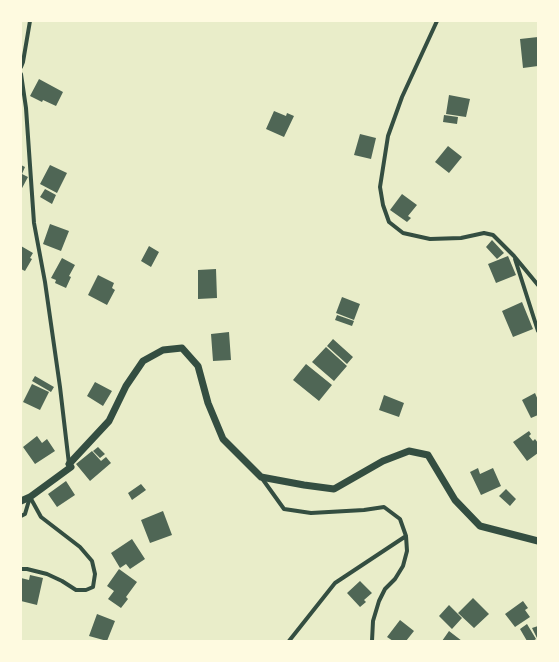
<!DOCTYPE html>
<style>
body{margin:0}
#map{position:relative;width:559px;height:662px;overflow:hidden;background:#e9edc9;font-family:"DM Sans",sans-serif}
canvas{display:block}
.frame{position:absolute;inset:0;border:22px solid #fefae0;pointer-events:none}
</style>
<div id="map">
<canvas width="559" height="662"></canvas>
<div class="frame"></div>
</div>
<script>
const g = document.querySelector('canvas').getContext('2d');
g.lineJoin = 'round';
function fill(path, color) { g.fillStyle = color; g.fill(path, 'evenodd'); }
const shape = rows => new Path2D(rows.map(r => 'M' + r).join(''));
function strokePath(path, color, width, dash) { g.strokeStyle = color; g.lineWidth = width; g.lineCap = dash ? 'butt' : 'round'; g.setLineDash(dash || []); g.stroke(path); }
const building = shape([
 [538,37,538,66,523,68,520,39],
 [39,79,63,92,56,106,43,100,42,102,30,96],
 [449,95,470,99,466,117,446,114],
 [274,111,286,116,287,113,294,116,284,137,266,129],
 [444,115,458,117,457,124,443,122],
 [360,134,376,138,371,159,354,155],
 [448,146,462,157,449,173,435,162],
 [21,165,25,167,22,174,28,177,21,190],
 [50,165,67,173,57,193,40,184],
 [45,189,56,195,52,204,40,197],
 [402,194,417,205,408,216,411,218,407,222,390,210],
 [50,224,69,231,61,251,43,244],
 [492,240,504,253,497,259,486,247],
 [21,246,33,253,30,258,32,259,25,271,21,269],
 [149,246,159,252,151,267,141,261],
 [508,256,516,275,496,283,488,264],
 [62,258,75,265,69,276,71,277,66,288,55,283,56,280,51,278],
 [216,269,217,298,198,299,198,270],
 [98,275,114,283,112,288,115,290,107,305,88,295],
 [342,297,360,304,354,320,336,313],
 [522,302,533,329,513,337,502,311],
 [337,315,354,321,352,326,335,320],
 [229,332,231,360,213,361,211,334],
 [333,339,353,357,347,364,327,346],
 [326,347,347,366,334,381,312,362],
 [306,364,332,385,319,401,293,380],
 [35,376,54,387,51,392,32,381],
 [95,382,112,391,103,406,87,396],
 [32,384,49,392,40,410,23,402],
 [535,393,538,400,538,415,531,418,522,400],
 [384,395,404,403,399,417,379,410],
 [529,431,531,434,529,436,533,441,535,439,538,443,538,453,527,461,513,442],
 [37,436,42,443,47,439,55,451,35,464,23,447],
 [98,447,105,454,100,458,93,451],
 [92,451,101,461,106,457,111,463,90,481,76,464],
 [478,468,480,474,493,468,501,486,481,495,470,472],
 [66,481,75,495,57,507,48,494],
 [141,484,146,490,132,500,128,493],
 [506,489,516,499,510,506,499,496],
 [163,511,172,535,150,543,141,520],
 [132,539,145,559,130,569,126,564,120,568,111,553],
 [119,569,137,582,126,597,128,599,121,608,108,599,114,591,107,586],
 [30,575,43,578,37,605,21,601,21,578,29,580],
 [360,581,372,593,364,600,366,602,360,607,347,593],
 [473,598,489,614,474,628,458,613],
 [523,601,528,608,525,610,530,617,515,627,505,614],
 [449,605,462,618,452,629,439,616],
 [97,614,115,621,107,641,89,636],
 [400,620,414,631,406,641,393,641,387,637],
 [527,624,536,639,533,641,527,641,520,629],
 [538,626,538,640,532,628],
 [449,631,462,641,442,641]
]);
const minor = shape([
 [437,21,402,97,388,136,380,187,383,205,389,222,403,233,430,239,461,238,484,233,493,235,514,256,538,285],
 [21,67,23,62,30,21],
 [21,74,26,108,34,223,45,282,60,387,69,464],
 [515,259,538,331],
 [261,477,284,509,311,513,364,510,384,507,400,519,406,536,407,551,403,566,395,579,385,589,379,601,373,621,372,641],
 [21,516,25,514,30,497],
 [21,569,27,569,47,574,62,581,76,590,86,590,93,587,95,574,92,561,80,547,41,517,30,497],
 [289,641,335,583,406,536]
]);
const tertiary = shape([
 [21,501,30,497,71,467,69,464,109,421,126,386,143,361,163,350,182,348,198,366,208,403,223,439,261,477,304,485,334,489,383,461,409,451,428,455,455,500,480,526,538,541]
]);
fill(building, '#4f6655');
strokePath(minor, '#344e41', 4);
strokePath(tertiary, '#344e41', 7);
</script>
